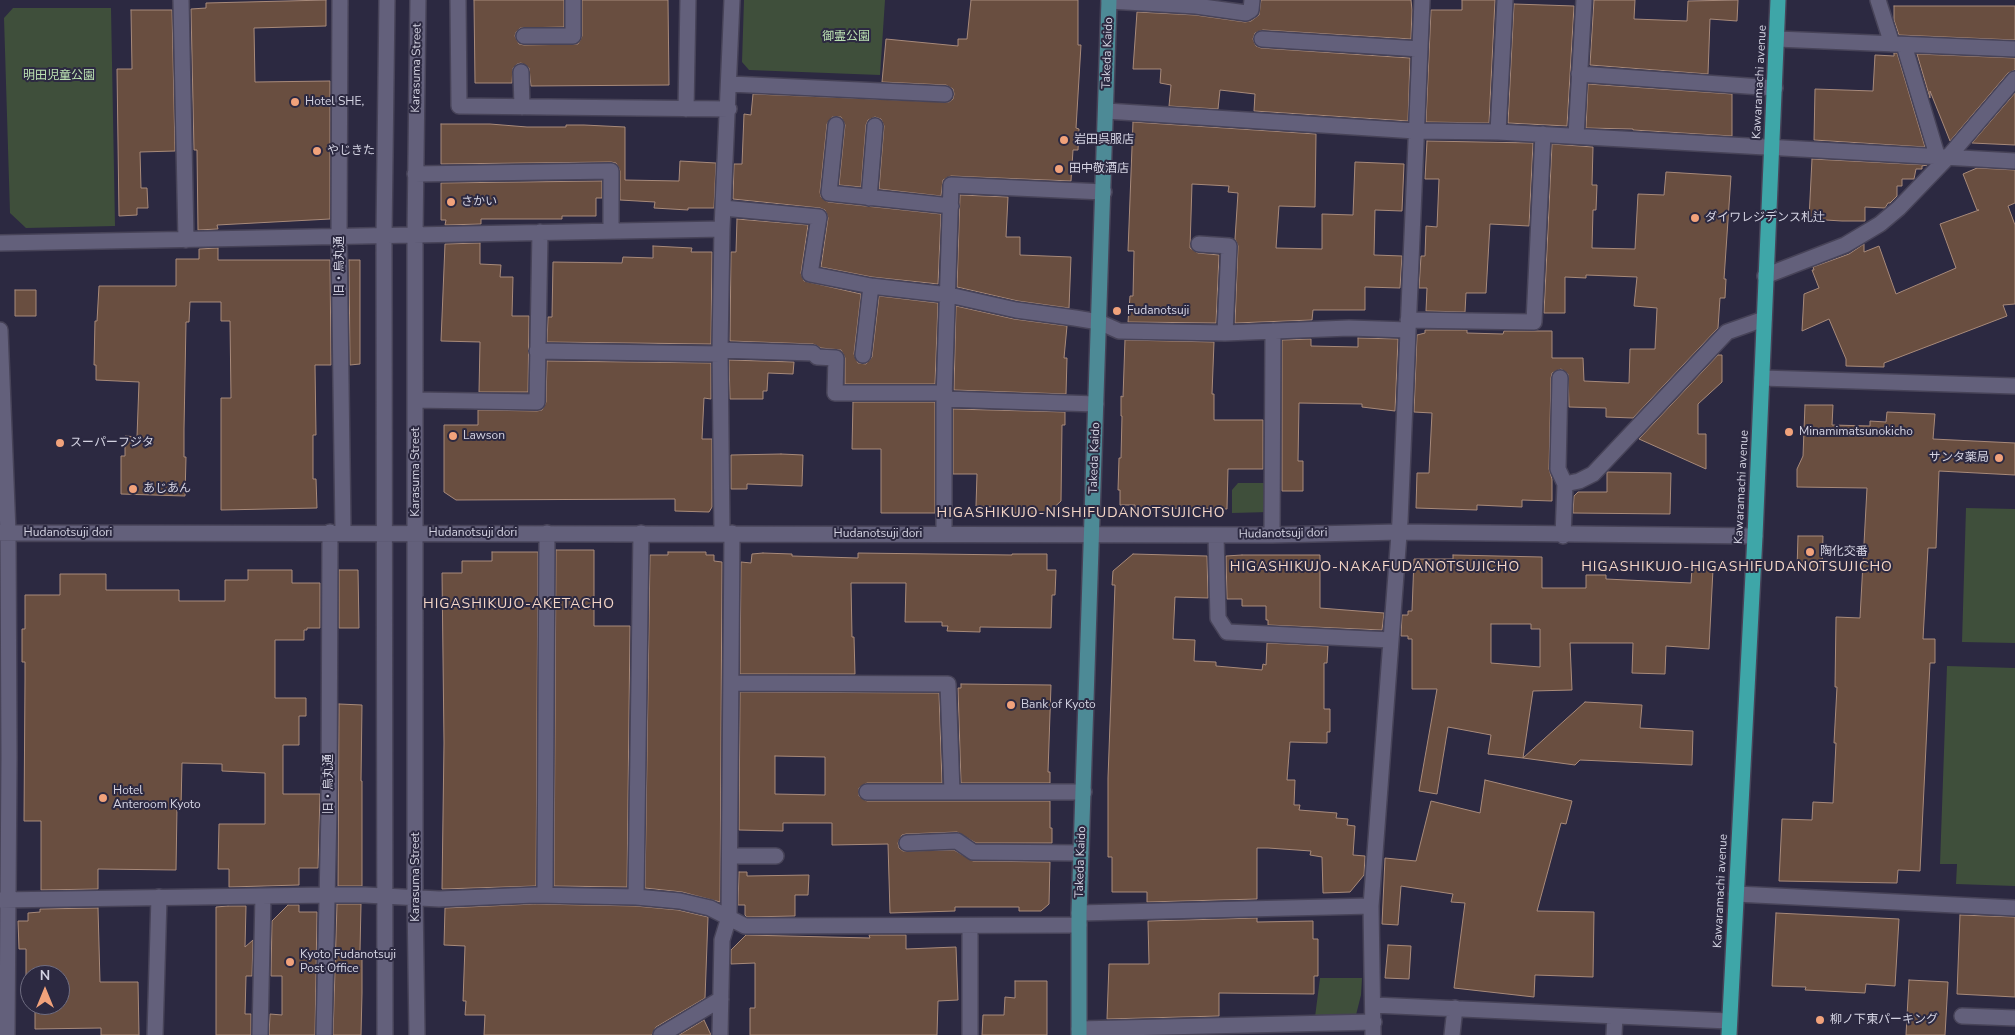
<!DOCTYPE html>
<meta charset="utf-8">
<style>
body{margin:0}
#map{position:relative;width:2015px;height:1035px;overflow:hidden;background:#2c2941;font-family:"Nunito Sans",sans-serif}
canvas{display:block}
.north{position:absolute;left:20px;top:965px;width:50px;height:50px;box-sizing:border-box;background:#2c2941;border:1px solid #6f6d81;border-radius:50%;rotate:0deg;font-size:14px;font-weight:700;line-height:20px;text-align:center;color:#d4d3e2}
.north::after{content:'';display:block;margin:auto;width:18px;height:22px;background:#f1a27b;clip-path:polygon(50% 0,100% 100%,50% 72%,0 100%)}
</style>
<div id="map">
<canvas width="2015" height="1035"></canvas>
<div class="north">N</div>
</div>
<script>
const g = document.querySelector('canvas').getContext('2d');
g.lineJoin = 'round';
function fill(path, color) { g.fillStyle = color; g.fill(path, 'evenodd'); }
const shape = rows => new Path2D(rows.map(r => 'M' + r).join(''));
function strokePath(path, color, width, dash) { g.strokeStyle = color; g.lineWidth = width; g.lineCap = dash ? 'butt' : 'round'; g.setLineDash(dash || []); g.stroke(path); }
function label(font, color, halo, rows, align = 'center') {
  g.font = font + ' "Nunito Sans","Noto Sans JP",sans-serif'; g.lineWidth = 4; g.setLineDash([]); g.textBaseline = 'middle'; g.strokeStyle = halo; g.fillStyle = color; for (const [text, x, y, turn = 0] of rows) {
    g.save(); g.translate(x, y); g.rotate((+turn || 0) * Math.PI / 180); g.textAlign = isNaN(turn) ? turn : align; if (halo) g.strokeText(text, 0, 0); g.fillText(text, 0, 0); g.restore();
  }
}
const green = shape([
 [744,0,885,0,880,75,749,70,742,62],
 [13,8,111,8,115,226,26,228,10,213,4,18],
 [1238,483,1270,483,1270,512,1232,513,1232,490],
 [1966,508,2015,509,2015,643,1962,642],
 [1947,666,2015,668,2015,886,1956,884,1957,864,1940,864],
 [1320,978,1362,978,1361,995,1355,1019,1315,1017]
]);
const building = shape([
 [326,0,326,26,254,28,255,82,330,81,330,219,217,225,218,229,198,230,197,150,194,150,191,9,206,8,206,3,326,0],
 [474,0,564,0,564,27,520,28,516,32,515,36,519,44,524,45,578,44,582,36,582,0,668,0,669,85,531,86,529,68,521,63,517,64,513,68,512,83,475,83,474,0],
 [971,0,1078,0,1078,45,1081,45,1076,128,1079,129,1078,150,1073,150,1071,181,951,176,943,180,941,196,879,189,884,126,881,119,875,117,868,120,866,125,861,187,839,185,845,125,841,117,832,117,827,124,820,192,821,197,828,202,941,214,938,284,872,277,821,267,828,218,825,210,820,208,733,199,734,164,742,164,744,114,751,115,753,94,949,102,953,99,954,94,953,89,946,85,882,82,886,39,958,46,958,39,967,39,971,0],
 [1261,0,1411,0,1412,10,1411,39,1263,30,1255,33,1253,39,1256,46,1261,48,1410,58,1408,121,1254,111,1255,94,1220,90,1218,109,1169,106,1171,85,1160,83,1161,69,1133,69,1137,12,1195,15,1245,22,1251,21,1259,15,1261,0],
 [1462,0,1495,0,1489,123,1426,122,1431,10,1462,10,1462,0],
 [1594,0,1635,0,1634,19,1687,21,1688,1,1738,0,1737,21,1710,19,1708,74,1590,65,1594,0],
 [1514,4,1574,6,1567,126,1508,123,1514,4],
 [1894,6,2015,6,2015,40,1899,35,1894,20,1894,6],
 [131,10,172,10,175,151,140,152,141,188,147,188,148,208,137,208,137,215,119,216,117,69,132,69,131,10],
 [1894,53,1897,53,1925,147,1814,140,1815,89,1873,91,1875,55,1894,56,1894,53],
 [1917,54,2015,58,2015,70,2008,73,1950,141,1930,91,1930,98,1917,54],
 [1588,84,1732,94,1732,136,1633,130,1633,129,1586,128,1588,84],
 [2015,93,2015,145,1972,143,2015,93],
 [1133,122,1316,134,1315,207,1279,206,1276,248,1322,249,1322,214,1353,215,1355,162,1404,164,1402,211,1375,210,1374,255,1402,256,1400,288,1365,287,1365,310,1313,310,1312,320,1235,323,1238,246,1235,239,1238,193,1228,192,1229,186,1192,184,1190,248,1198,253,1219,255,1216,323,1128,322,1130,296,1133,296,1134,251,1128,251,1133,122],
 [441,124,490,124,527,127,566,127,566,125,584,125,625,127,625,180,679,181,680,161,716,163,714,208,688,208,688,210,654,208,655,202,620,200,620,171,616,163,611,162,441,164,441,124],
 [1427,141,1533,143,1529,226,1490,224,1486,293,1466,293,1465,312,1426,311,1427,288,1419,288,1421,256,1425,256,1426,226,1437,227,1439,179,1425,179,1427,141],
 [1552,144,1593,147,1592,185,1597,185,1596,210,1593,210,1592,248,1635,249,1638,194,1664,195,1666,172,1731,176,1724,279,1726,279,1725,298,1720,298,1718,328,1633,418,1606,417,1606,408,1569,407,1568,374,1561,369,1552,373,1551,378,1549,469,1552,479,1552,501,1522,500,1522,507,1477,505,1477,510,1416,508,1417,473,1429,473,1432,413,1414,412,1417,335,1425,333,1425,330,1467,330,1467,333,1503,334,1504,331,1552,331,1552,358,1583,358,1584,381,1629,383,1630,349,1655,349,1657,308,1634,306,1637,277,1586,275,1586,278,1565,277,1565,313,1544,313,1552,144],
 [1812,159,1927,165,1922,166,1922,169,1916,169,1914,179,1902,179,1902,186,1897,186,1897,196,1890,203,1888,203,1885,208,1865,207,1865,221,1842,221,1809,219,1812,159],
 [1977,168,2015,170,2015,203,2008,206,2015,225,2015,304,2003,305,2007,316,1884,363,1884,367,1846,366,1846,359,1829,319,1802,331,1804,294,1819,288,1812,270,1814,270,1813,267,1849,254,1864,244,1864,252,1879,246,1896,294,1956,268,1940,224,1979,210,1977,210,1963,174,1977,168],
 [602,181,602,198,596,198,596,216,562,216,562,219,481,219,481,224,445,225,446,220,441,220,441,183,602,181],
 [960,195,1008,197,1006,237,1020,237,1020,255,1071,257,1069,308,1018,301,957,287,960,195],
 [737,219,808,225,801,273,804,281,861,294,854,354,858,363,866,364,872,357,879,296,938,303,935,384,845,384,845,358,841,350,821,348,813,344,730,341,731,252,736,252,737,219],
 [480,243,480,264,501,265,500,277,513,277,512,316,529,316,528,392,479,392,480,342,441,341,445,244,480,243],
 [653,246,692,248,691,252,712,252,711,344,547,342,548,317,552,317,553,262,622,263,623,257,653,258,653,246],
 [218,248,218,260,330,260,331,365,315,365,316,435,313,435,313,479,316,479,317,508,221,510,221,398,231,398,230,321,221,321,221,302,190,302,189,322,186,322,184,429,184,457,186,457,185,496,121,494,121,456,125,456,125,436,137,437,139,382,96,380,96,365,94,365,95,321,97,321,99,286,176,286,176,259,199,259,199,249,218,248],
 [349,260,360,260,360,364,350,365,349,260],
 [15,290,36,290,36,316,15,316,15,290],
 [956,306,1014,319,1067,326,1064,358,1067,358,1066,394,954,390,956,306],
 [1358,338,1398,339,1395,411,1362,407,1362,404,1299,403,1298,461,1303,461,1303,491,1282,491,1282,340,1311,339,1311,346,1358,347,1358,338],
 [1125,340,1214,342,1212,394,1214,394,1214,420,1263,420,1263,469,1228,469,1227,509,1158,508,1158,510,1135,509,1135,505,1120,505,1120,490,1118,490,1119,458,1121,458,1122,416,1121,416,1121,396,1123,397,1125,340],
 [1718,355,1722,355,1722,382,1698,404,1698,434,1706,434,1706,469,1639,439,1718,355],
 [729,360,794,362,793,374,768,373,767,391,763,391,763,399,730,399,729,360],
 [547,361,711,363,711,399,704,398,702,439,712,439,712,507,709,512,675,511,675,499,456,500,444,492,444,425,478,425,478,410,537,411,542,410,546,402,547,361],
 [853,402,935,402,935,513,881,513,881,449,852,449,853,402],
 [1805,405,1833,405,1832,425,1870,426,1870,421,1886,422,1887,412,1935,414,1933,439,2015,443,2015,475,1939,471,1936,548,1928,548,1923,639,1935,639,1935,663,1930,663,1920,871,1898,870,1897,883,1779,881,1782,819,1812,820,1813,802,1833,803,1836,743,1834,743,1837,687,1835,687,1836,617,1860,618,1867,488,1797,487,1797,469,1803,456,1805,405],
 [953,409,1065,412,1065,425,1062,425,1061,501,1047,514,1014,513,1014,508,976,506,977,474,953,474,953,409],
 [781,454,803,455,802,486,747,484,747,489,731,489,731,455,781,454],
 [1607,472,1671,473,1670,514,1573,513,1574,496,1578,492,1607,492,1607,472],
 [1798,536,1823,536,1822,570,1797,569,1798,536],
 [556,550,594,550,594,626,630,626,627,887,554,886,556,550],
 [492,552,538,552,536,886,442,889,444,743,442,573,462,573,462,561,492,561,492,552],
 [668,552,706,552,706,555,714,555,714,561,722,562,720,902,682,892,645,888,650,555,668,555,668,552],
 [763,553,792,554,792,556,858,558,858,553,1012,555,1012,554,1047,554,1047,570,1056,570,1055,595,1052,595,1051,628,980,627,980,632,947,631,948,626,942,626,942,622,905,622,906,583,851,583,852,637,854,637,855,674,740,674,741,562,751,563,752,554,763,553],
 [1133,554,1207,556,1208,598,1175,597,1173,639,1195,640,1194,661,1216,662,1216,666,1262,670,1263,664,1266,665,1267,643,1328,646,1327,663,1324,663,1324,709,1330,709,1330,732,1327,732,1327,743,1290,742,1287,780,1295,780,1294,805,1300,805,1299,810,1337,813,1336,818,1348,819,1347,825,1355,826,1353,855,1365,856,1364,875,1350,892,1323,893,1322,857,1310,855,1311,851,1268,848,1257,848,1257,899,1147,902,1147,892,1112,892,1112,857,1108,857,1108,778,1115,585,1112,585,1113,571,1133,554],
 [1242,555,1320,555,1320,608,1384,613,1382,630,1268,625,1268,620,1266,620,1266,606,1242,606,1242,599,1227,599,1226,556,1242,555],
 [1453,555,1542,557,1542,588,1586,588,1586,575,1606,575,1606,579,1691,583,1692,568,1713,569,1709,649,1666,646,1665,674,1632,673,1633,643,1570,643,1572,690,1533,691,1523,758,1488,754,1491,735,1448,727,1437,794,1419,791,1437,689,1412,689,1412,639,1408,639,1408,636,1401,636,1402,615,1408,615,1408,611,1412,611,1414,559,1453,559,1453,555],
 [1491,624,1531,624,1531,629,1540,629,1540,667,1491,663,1491,624],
 [248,570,292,570,292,583,320,583,320,628,307,628,307,630,304,630,304,640,275,640,275,698,306,698,306,716,299,716,299,745,283,745,283,794,320,794,318,868,299,868,299,885,229,887,229,869,218,869,219,824,265,824,265,773,222,771,222,764,182,763,181,807,177,807,176,870,98,869,98,889,41,890,41,821,24,821,25,680,25,662,22,662,22,629,25,629,25,595,60,595,60,574,106,574,106,590,179,590,179,601,225,601,225,580,248,580,248,570],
 [339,570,358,570,359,628,339,628,339,570],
 [961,684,1051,685,1048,772,1050,772,1050,783,961,783,958,688,961,688,961,684],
 [740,692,939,693,942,783,867,783,859,788,859,796,867,801,1050,801,1050,828,1052,828,1052,843,976,843,957,832,906,834,902,835,898,843,899,848,903,851,954,850,973,861,1050,862,1049,904,1041,911,1019,911,1019,907,955,907,955,911,890,913,888,844,832,845,832,823,783,823,783,831,739,830,740,692],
 [775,756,825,757,825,795,775,794,775,756],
 [1585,702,1642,705,1640,728,1693,731,1692,765,1580,760,1575,765,1523,758,1585,702],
 [339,704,362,705,361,781,362,781,362,886,338,886,339,704],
 [1485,780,1572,801,1566,824,1561,823,1537,911,1594,912,1593,977,1535,975,1534,997,1454,988,1465,903,1451,902,1453,894,1401,886,1398,925,1382,924,1385,858,1416,861,1431,801,1480,813,1485,780],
 [739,872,747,872,747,876,809,875,808,895,795,895,795,916,747,917,745,915,745,905,738,905,739,872],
 [337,904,361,904,360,951,362,951,362,993,361,1035,333,1035,337,904],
 [535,904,635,906,678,910,708,917,705,998,656,1027,652,1035,484,1035,485,1015,465,1015,466,1001,463,1001,465,946,444,945,445,908,535,904],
 [288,905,299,905,299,912,317,912,315,1035,269,1035,270,1014,282,1015,282,976,271,976,272,921,288,905],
 [228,906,246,906,245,947,253,940,252,976,246,976,245,1014,251,1014,251,1035,216,1035,216,907,228,906],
 [98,908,100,982,138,982,139,1035,101,1035,101,1028,35,1029,35,1005,60,1005,60,975,30,975,30,985,26,985,26,949,19,949,18,921,28,921,28,913,40,912,40,909,98,908],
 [1776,913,1899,919,1895,986,1866,984,1865,993,1805,990,1806,987,1772,986,1776,913],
 [1960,915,2015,917,2015,997,1957,994,1960,915],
 [1257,918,1257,922,1313,921,1313,939,1318,939,1318,976,1314,976,1314,994,1219,993,1219,1016,1107,1019,1109,964,1149,964,1148,921,1257,918],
 [746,935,870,938,869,935,906,935,906,949,956,947,958,1000,938,1001,937,1035,750,1035,750,1008,755,1008,755,963,731,964,731,950,746,935],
 [1388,945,1411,946,1409,979,1385,978,1388,945],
 [1909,980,1948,982,1945,1035,1906,1035,1909,980],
 [1015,981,1047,981,1047,1035,982,1035,983,1015,1004,1015,1005,997,1015,998,1015,981],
 [704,1020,711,1035,679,1035,704,1020]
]);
const minor = shape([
 [181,0,186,240],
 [340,0,339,237,343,532],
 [458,0,459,106,729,109],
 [1878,0,1892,44],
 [1109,1,1196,6,1246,13,1251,10,1252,0],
 [524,36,573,36,573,0],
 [1262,39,1420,49],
 [1777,39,2015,49],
 [1904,45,1937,155],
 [521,72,522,107],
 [1579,74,1775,88],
 [730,84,945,94],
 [686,109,688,0],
 [1106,111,1416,131,1498,132,2015,161],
 [836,125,829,193,951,206],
 [1498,132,1505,0],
 [1576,136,1584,0],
 [415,174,611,171,611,230],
 [869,198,875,126],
 [723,208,819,217,810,274,871,286,949,295,1016,310,1075,318,1099,322,1119,331,1225,333,1349,328,1408,330],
 [0,243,722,229],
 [1199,244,1229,246,1225,333],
 [1765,276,1845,245,1880,224,1899,208,1949,156,2015,79],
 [1408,320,1534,322,1543,134],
 [0,330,8,533,9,757,7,1035],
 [720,350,813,353,817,357,836,358,835,393,945,393],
 [537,351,720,354],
 [863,355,871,286],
 [1560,378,1558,469,1565,484,1563,536],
 [1762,378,2015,386],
 [944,399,1096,404],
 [415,400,537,402,540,232],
 [1565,484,1579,481,1593,474,1727,332,1764,319],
 [0,533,1272,535,1399,532,1755,536],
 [722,533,720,350,722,229,732,0],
 [944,534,944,399,951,185,1104,192],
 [1216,535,1218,618,1227,632,1391,640],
 [1272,535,1273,331],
 [732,683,948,684,952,792],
 [867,792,1084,792],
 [907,843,957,841,973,852,1081,853],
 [730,856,776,856],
 [1736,894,2015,908],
 [545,895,547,533],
 [636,897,641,533],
 [0,900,327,895,365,895,439,899,535,895,636,897,680,901,710,908,745,926,1079,925],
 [1079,913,1371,906],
 [1373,1005,1729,1021],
 [1962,1016,2015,1018],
 [1079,1029,1374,1022],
 [155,1035,159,897],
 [260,1035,263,896],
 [324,1035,329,810,330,532],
 [385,1035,384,235,387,0],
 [417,1035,415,898,415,234,418,0],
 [661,1035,721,999],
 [720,1035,722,940,729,917,732,533],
 [970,1035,970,926],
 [1373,1035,1371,906,1400,521,1422,0],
 [1452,1035,1455,1008],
 [1614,1035,1615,1016]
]);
const major = shape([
 [1079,1035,1079,913,1109,0]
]);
const highway = shape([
 [1729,1035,1755,536,1778,0]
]);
const markers = [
 [295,102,5,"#f1a27b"],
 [1064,140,5,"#f1a27b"],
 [317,151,5,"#f1a27b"],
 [1059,169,5,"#f1a27b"],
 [451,202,5,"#f1a27b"],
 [1695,218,5,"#f1a27b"],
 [1117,311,5,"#f1a27b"],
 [1789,432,5,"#f1a27b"],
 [453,436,5,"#f1a27b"],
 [60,443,5,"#f1a27b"],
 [1999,458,5,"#f1a27b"],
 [133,489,5,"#f1a27b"],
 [1810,552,5,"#f1a27b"],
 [1011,705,5,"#f1a27b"],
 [103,798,5,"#f1a27b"],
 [290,962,5,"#f1a27b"],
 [1820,1020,5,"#f1a27b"]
];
const parkNames = [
 ["御霊公園",846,37],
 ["明田児童公園",59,76]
];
const streetNames = [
 ["Takeda Kaido",1108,53,-88],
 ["Karasuma Street",417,68,-89],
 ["Kawaramachi avenue",1760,82,-87],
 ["旧・烏丸通",340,266,-90],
 ["Takeda Kaido",1095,458,-88],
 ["Karasuma Street",416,472,-90],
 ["Kawaramachi avenue",1742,487,-87],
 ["Hudanotsuji dori",68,533],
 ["Hudanotsuji dori",473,533],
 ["Hudanotsuji dori",878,534],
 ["Hudanotsuji dori",1283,534,-1],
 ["旧・烏丸通",329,784,-90],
 ["Takeda Kaido",1081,862,-88],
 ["Karasuma Street",416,877,-90],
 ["Kawaramachi avenue",1721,891,-87]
];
const poiNames = [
 ["Hotel SHE,",305,102],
 ["岩田呉服店",1074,140],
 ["やじきた",327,151],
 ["田中敬酒店",1069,169],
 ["さかい",461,202],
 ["ダイワレジデンス札辻",1705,218],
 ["Fudanotsuji",1127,311],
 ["Minamimatsunokicho",1799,432],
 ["Lawson",463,436],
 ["スーパーフジタ",70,443],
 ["サンタ薬局",1989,458,"right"],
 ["あじあん",143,489],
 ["陶化交番",1820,552],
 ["Bank of Kyoto",1021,705],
 ["Hotel",113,791],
 ["Anteroom Kyoto",113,805],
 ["Kyoto Fudanotsuji",300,955],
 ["Post Office",300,969],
 ["柳ノ下東パーキング",1830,1020]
];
const neighbourhoodNames = [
 ["HIGASHIKUJO-NISHIFUDANOTSUJICHO",1081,514],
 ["HIGASHIKUJO-NAKAFUDANOTSUJICHO",1375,568],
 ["HIGASHIKUJO-HIGASHIFUDANOTSUJICHO",1737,568],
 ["HIGASHIKUJO-AKETACHO",519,605]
];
fill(green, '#3f4f3b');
fill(building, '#694e40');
strokePath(building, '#a88a7a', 1);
strokePath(minor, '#474358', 18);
strokePath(major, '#474358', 18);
strokePath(highway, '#474358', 18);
strokePath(minor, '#63607b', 15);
strokePath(major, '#4d8a96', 15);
strokePath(highway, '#3ea6a8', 15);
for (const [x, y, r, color] of markers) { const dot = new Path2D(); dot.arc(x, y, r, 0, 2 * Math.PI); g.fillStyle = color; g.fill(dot); strokePath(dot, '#2c2941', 2); }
label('12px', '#bbe1b2', '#2c2941', parkNames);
label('12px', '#d4d3e2', '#2c2941', streetNames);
label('12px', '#d4d3e2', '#2c2941', poiNames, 'left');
g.letterSpacing = '1px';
label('14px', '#f6d7c8', '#2c2941', neighbourhoodNames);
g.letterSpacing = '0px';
</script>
